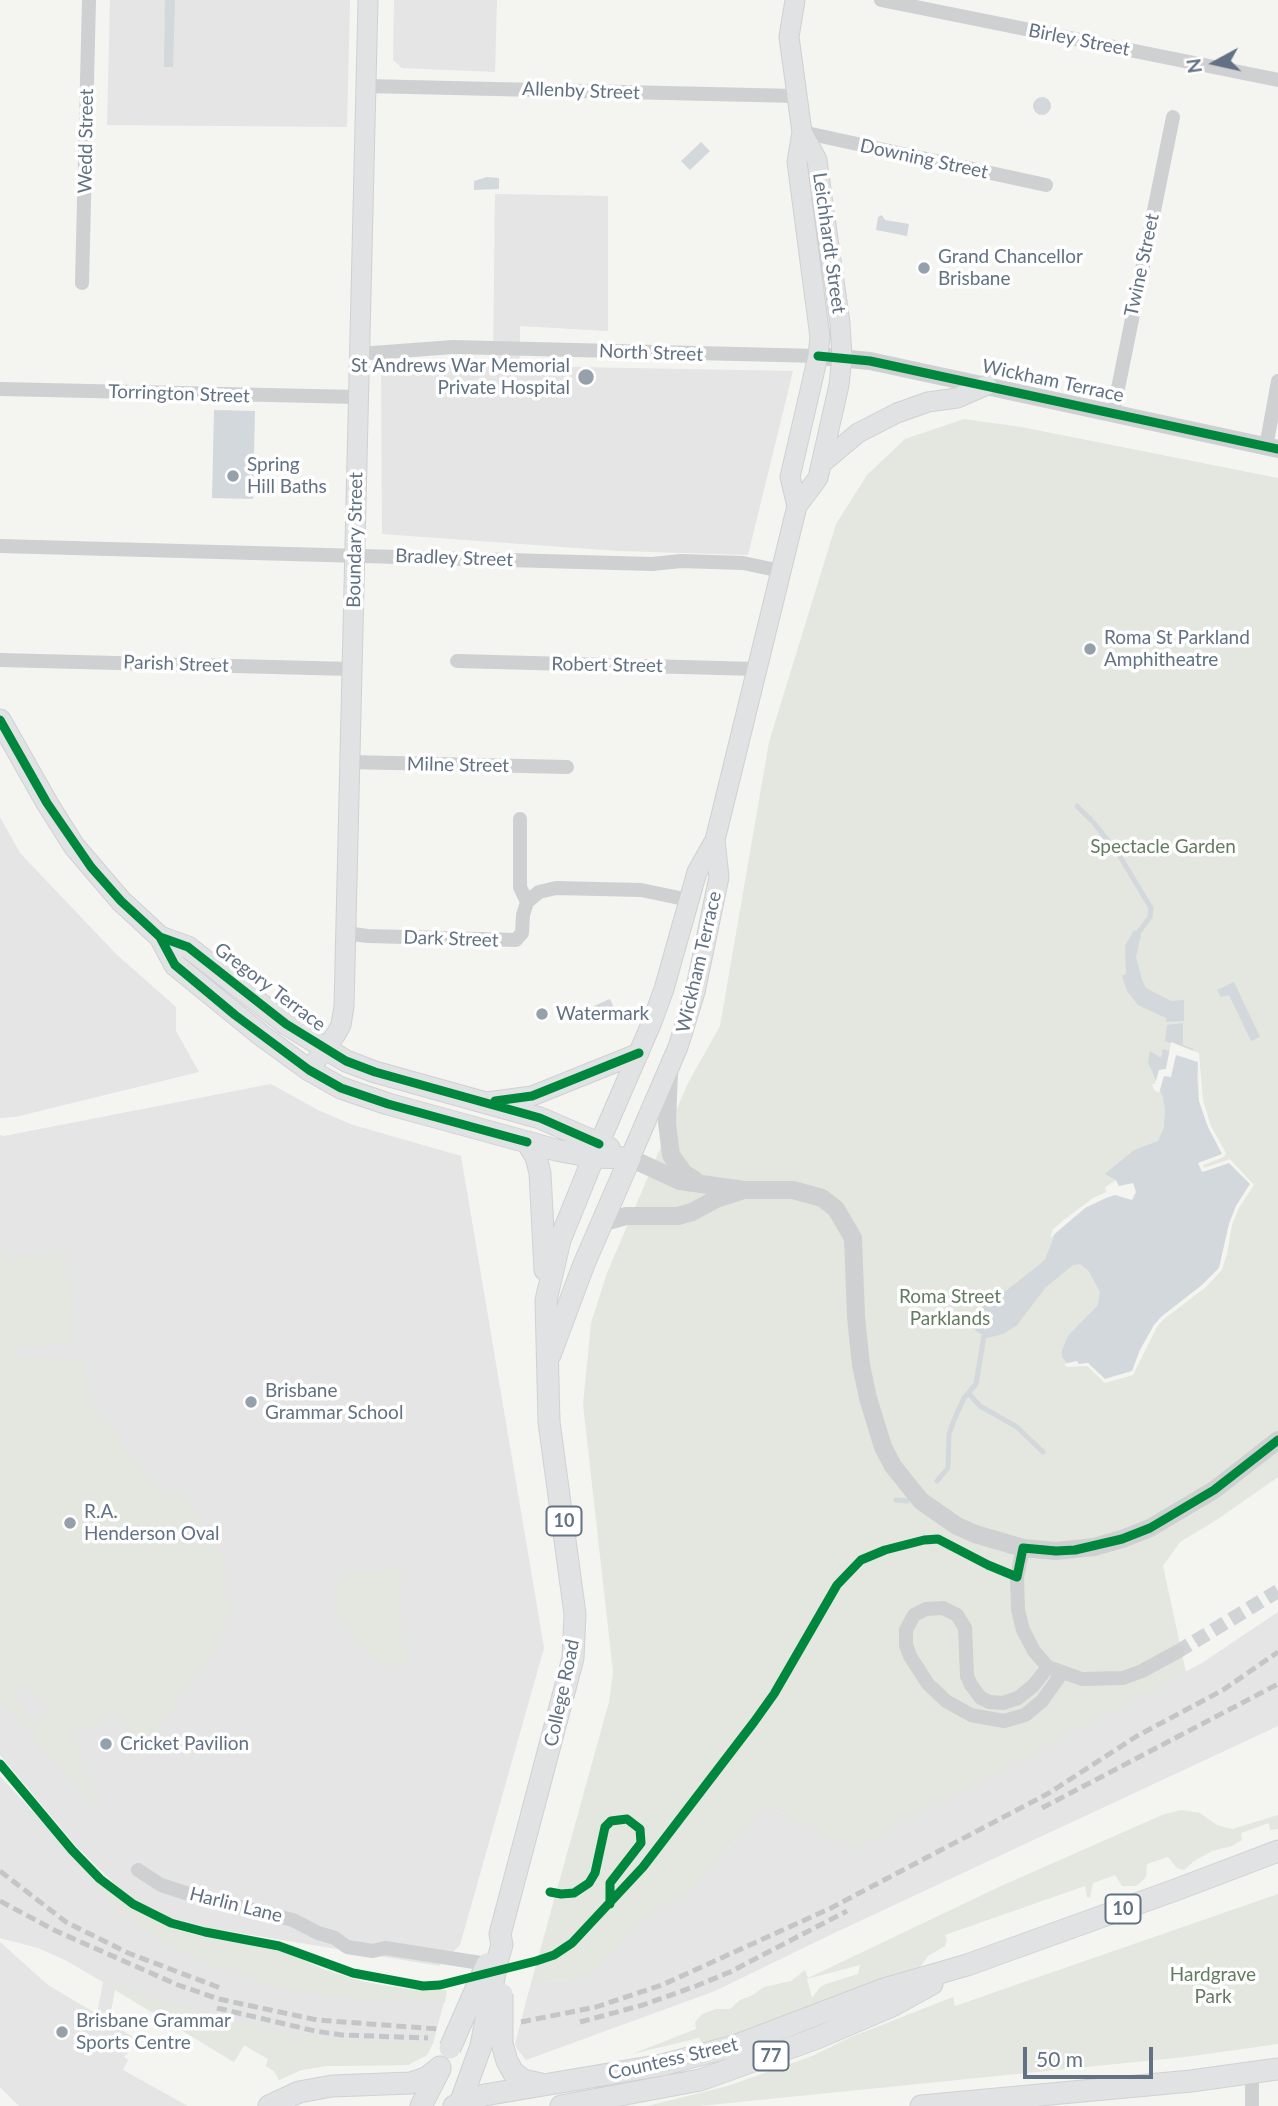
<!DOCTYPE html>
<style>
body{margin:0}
#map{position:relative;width:1278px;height:2106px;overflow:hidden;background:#f4f4f1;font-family:Lato,sans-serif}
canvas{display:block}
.north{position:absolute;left:1180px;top:28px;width:70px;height:70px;-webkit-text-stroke:5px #fff;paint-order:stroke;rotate:262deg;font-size:19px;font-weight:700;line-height:28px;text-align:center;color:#627284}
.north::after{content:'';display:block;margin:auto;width:24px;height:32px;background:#627284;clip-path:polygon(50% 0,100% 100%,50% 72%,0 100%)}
.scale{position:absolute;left:1023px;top:2047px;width:130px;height:32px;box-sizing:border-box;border:4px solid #627284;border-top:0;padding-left:9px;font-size:21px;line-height:24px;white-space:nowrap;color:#627284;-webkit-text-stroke:5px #fff;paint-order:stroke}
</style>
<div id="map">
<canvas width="1278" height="2106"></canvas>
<div class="north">N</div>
<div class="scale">50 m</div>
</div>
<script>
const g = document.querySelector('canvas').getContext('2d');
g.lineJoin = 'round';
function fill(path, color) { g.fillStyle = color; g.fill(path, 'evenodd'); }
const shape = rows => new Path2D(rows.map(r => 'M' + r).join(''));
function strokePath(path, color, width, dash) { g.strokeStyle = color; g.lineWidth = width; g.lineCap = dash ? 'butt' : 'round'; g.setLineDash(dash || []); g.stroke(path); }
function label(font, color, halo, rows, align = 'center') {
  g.font = font + ' Lato,sans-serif'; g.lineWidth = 7; g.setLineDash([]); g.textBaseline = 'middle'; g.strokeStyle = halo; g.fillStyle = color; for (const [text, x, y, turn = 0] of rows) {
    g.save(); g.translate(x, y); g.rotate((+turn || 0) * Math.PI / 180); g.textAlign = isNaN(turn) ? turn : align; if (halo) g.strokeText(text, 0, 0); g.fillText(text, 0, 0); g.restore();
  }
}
const built = shape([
 [110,0,350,0,347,127,107,125],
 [394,0,497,0,495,72,402,68,393,60],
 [495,194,608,196,608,331,520,326,520,366,793,371,748,555,619,551,382,534,381,364,493,364],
 [0,817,20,853,116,954,176,1007,176,1031,199,1072,15,1117,0,1118],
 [271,1084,318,1110,350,1124,461,1156,544,1648,460,1945,439,1966,210,1928,171,1918,132,1899,131,1906,146,1916,177,1930,209,1938,277,1949,325,1970,364,1982,412,1990,447,1991,433,2043,427,2055,408,2065,326,2066,301,2070,279,2080,274,2071,266,2066,268,2059,244,2045,234,2062,115,1990,109,2022,139,2041,124,2057,128,2060,123,2070,188,2106,19,2106,0,2087,0,1942,48,1985,97,2014,103,1982,65,1960,38,1948,0,1938,0,1776,98,1882,119,1898,121,1890,76,1846,0,1755,0,1135,4,1136],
 [1278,1612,1278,1726,832,1934,715,1991,526,2060,517,2049,515,2044,531,1983,569,1979,587,1974,603,1963,658,1909,684,1900,766,1805,853,1849,1202,1663]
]);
const green = shape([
 [964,419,1021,427,1278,478,1278,1477,1218,1519,1180,1542,1163,1566,1186,1672,853,1849,766,1805,684,1900,658,1910,603,1963,587,1974,569,1979,531,1983,609,1702,613,1672,583,1404,591,1323,607,1273,688,1083,720,1026,769,742,836,524,867,475,905,439],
 [0,1247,7,1257,68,1253,75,1342,15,1347,17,1357,85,1359,85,1380,94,1407,165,1498,176,1488,199,1519,221,1553,231,1596,229,1621,219,1643,168,1714,137,1747,117,1711,74,1737,104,1818,0,1699],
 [24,1682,49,1709,35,1722,10,1694],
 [404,1566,407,1567,401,1584,399,1602,409,1662,406,1666,384,1666,368,1656,355,1639,337,1609,334,1588,345,1571,374,1573],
 [1181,1810,1200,1813,1217,1825,1232,1829,1278,1815,1278,1829,1270,1830,1269,1823,1241,1833,1242,1840,1232,1846,1212,1851,1194,1861,1184,1870,1177,1868,1168,1857,1147,1864,1146,1877,1136,1886,1122,1886,1115,1875,1093,1883,1090,1898,1087,1897,1085,1886,945,1935,947,1940,945,1946,928,1956,920,1967,888,1982,866,1984,705,2048,699,2038,632,2054,696,2029,695,2022,702,2014,716,2009,730,2009,740,2000,753,1995,764,1987,791,1981,805,1970,808,1978,1001,1886,1162,1815],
 [860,1965,858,1974,826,1984,820,1987,812,1998,807,1979],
 [84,1869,111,1893,132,1907,177,1930,209,1938,277,1949,325,1970,364,1982,412,1990,444,1990,447,1991,445,2002,351,1998,286,1989,218,1969,152,1936,108,1900],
 [1278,1894,1278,2044,1185,2057,700,2106,647,2106,728,2086,812,2056,851,2037,953,1997,955,2006],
 [90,1974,168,2002,285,2033,369,2042,433,2043,427,2054,408,2065,326,2066,301,2070,279,2080,274,2071,266,2066,268,2059,244,2045,234,2062]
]);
const water = shape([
 [165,0,175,0,173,67,164,67],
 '1033 106a9 9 0 1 1 18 0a9 9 0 1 1-18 0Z',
 [701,142,710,151,690,170,681,161],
 [487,177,499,178,499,189,474,190,474,181],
 [882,215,885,220,909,224,907,236,876,230,878,217],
 [214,410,255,411,253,499,212,498],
 [1134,930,1141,935,1136,957,1142,980,1146,988,1171,1001,1184,1000,1184,1021,1166,1022,1166,1018,1138,1005,1127,991,1122,976,1126,974,1125,946],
 [1234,982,1260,1037,1251,1041,1229,995,1221,997,1217,990],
 [610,999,615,1010,600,1022,594,1019,594,1006],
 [1183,1023,1183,1045,1193,1049,1198,1062,1197,1079,1199,1101,1208,1127,1223,1154,1199,1164,1203,1172,1229,1163,1250,1184,1236,1206,1229,1224,1219,1268,1202,1285,1161,1317,1154,1325,1140,1350,1132,1371,1105,1379,1088,1363,1079,1365,1077,1361,1067,1363,1062,1357,1062,1350,1068,1336,1098,1305,1100,1292,1088,1270,1080,1264,1073,1265,1046,1287,1017,1325,1003,1334,987,1338,975,1330,978,1315,987,1300,1007,1290,1045,1260,1056,1231,1106,1192,1105,1187,1116,1180,1105,1174,1134,1150,1158,1141,1164,1128,1165,1110,1163,1097,1148,1062,1150,1051,1161,1058,1163,1049,1169,1051,1171,1043,1165,1041,1167,1025]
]);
const pier = shape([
 [1171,1042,1199,1053,1203,1100,1211,1126,1226,1153,1224,1157,1203,1165,1204,1168,1230,1159,1254,1185,1239,1208,1232,1225,1227,1254,1222,1270,1205,1288,1164,1319,1157,1327,1133,1375,1105,1383,1087,1366,1067,1367,1064,1364,1077,1361,1079,1364,1088,1363,1105,1379,1132,1371,1140,1350,1154,1325,1161,1317,1202,1285,1219,1268,1229,1224,1236,1206,1250,1184,1229,1163,1202,1172,1198,1163,1222,1154,1208,1127,1199,1101,1198,1062,1176,1055,1171,1077,1164,1076,1159,1093,1154,1090,1152,1084,1155,1084,1159,1070,1166,1069],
 [1116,1180,1119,1186,1133,1183,1136,1192,1132,1200,1115,1195,1106,1198,1085,1208,1050,1238,1053,1229,1065,1219,1093,1198,1106,1192,1105,1187]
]);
const stream = shape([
 [1077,806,1091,820],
 [1094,823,1119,855,1151,908,1150,917,1135,937],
 [968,1393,980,1406,1017,1427,1043,1452],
 [937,1481,948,1468,949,1434,954,1420,964,1398,976,1384,984,1336],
 [896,1500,907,1501]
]);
const minorTunnel = shape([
 [1177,1652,1278,1591]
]);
const minor = shape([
 [881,0,1278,80],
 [366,86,796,96],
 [802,132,1046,185],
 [82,283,89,0],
 [359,354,453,347,818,356],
 [0,389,358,397],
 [1113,413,1173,117],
 [1266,447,1278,381],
 [0,546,652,564,681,561,743,563,781,571],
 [0,660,351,669],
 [457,661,757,669],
 [349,762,567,767],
 [520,819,520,887,527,902],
 [345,933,368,936,516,940,522,933,523,915,527,902,539,892,556,888,641,890,689,900],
 [1023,1548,1017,1577,1018,1610,1023,1630,1034,1651,1048,1667,1082,1679,1123,1678,1142,1671,1177,1652],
 [1048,1667,1033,1686,1018,1698,1003,1703,989,1702,981,1698,971,1685,967,1676,965,1628,957,1615,943,1608,926,1609,914,1615,906,1630,906,1645,910,1656,928,1684,946,1701,971,1715,1004,1721,1025,1715,1042,1701,1062,1673],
 [138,1870,161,1885,192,1895,293,1920,318,1933,335,1938,347,1947,373,1951,385,1948,487,1964],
 [1252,2073,1252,2106]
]);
const tertiary = shape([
 [818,356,870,361,1278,449],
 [669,1072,667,1123,671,1155,684,1173,695,1180],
 [630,1158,680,1181,744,1190,793,1190,822,1198,836,1209,853,1238,856,1317,861,1365,868,1398,883,1447,893,1466,921,1501,957,1526,975,1534,1023,1548,1056,1551,1094,1547,1122,1539,1150,1528,1214,1490,1278,1440],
 [601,1223,626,1216,678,1216,692,1212,716,1199,741,1191]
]);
const secondary = shape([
 [795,0,789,37,802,132,797,162,820,337,818,356,790,477,797,506],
 [821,464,858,433,897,413,928,402,957,398,987,385],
 [309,1070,336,1034,341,1025,344,1006,368,0],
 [487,1102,532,1096,639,1053],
 [599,1144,652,1022,664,989,697,872,715,840,797,506,818,478,839,385,842,357,840,323,821,190,817,160,802,132],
 [630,1158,678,1047,695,992,719,877,715,840]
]);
const primary = shape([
 [0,720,47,803,74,846,121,901,160,937,175,965,261,1035,309,1070,341,1088,388,1104,556,1150,593,1157,630,1158],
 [160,937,188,947,286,1024,346,1061,375,1072,540,1118,609,1148],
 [527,1142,536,1157,540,1173,545,1270],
 [550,1355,584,1264,630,1158],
 [497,1962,502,1945,500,1934,573,1658,575,1614,549,1422,546,1300,560,1240,599,1144],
 [502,2044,507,2061,513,2072,523,2080,541,2084],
 [269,2106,299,2092,332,2086,411,2083,426,2078,440,2067],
 [421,2106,440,2069],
 [454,2106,484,2095,662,2065,737,2045,884,1989,967,1965,1178,1889,1278,1851],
 [459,2106,481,2046],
 [561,2106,700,2080,817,2038,892,2006,932,1984],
 [921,2106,1191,2081,1278,2069]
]);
const rail = shape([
 [1042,1808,1278,1684],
 [0,1871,66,1922,128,1953,223,1989],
 [0,1901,56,1931,178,1985,219,1999,317,2020,438,2029],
 [217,2008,315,2031,342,2035,428,2038],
 [521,2022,596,2007,662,1985,831,1908,1049,1793,1137,1736,1223,1690,1278,1652],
 [580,2022,643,2005,696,1986,730,1972,847,1911]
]);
const primaryBridge = shape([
 [502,2044,502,1994],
 [481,2046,497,1962],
 [450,2048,487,1964]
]);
const cycleway = shape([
 [818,356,870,361,1278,449],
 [0,720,47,803,91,867,121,901,160,937,175,965,235,1015,309,1070,341,1088,388,1104,527,1142],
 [160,937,188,947,286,1024,346,1061,375,1072,540,1118,599,1144],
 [495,1101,532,1096,639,1053],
 [0,1764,72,1850,100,1879,133,1904,171,1923,205,1932,279,1946,353,1973,423,1986,440,1985,536,1961,554,1955,572,1943,643,1867,754,1722,774,1694,837,1585,861,1560,885,1550,924,1540,938,1539,988,1565,1017,1577,1023,1548,1056,1551,1075,1550,1122,1539,1150,1528,1214,1490,1278,1440],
 [550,1892,561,1894,574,1893,589,1883,595,1873,605,1827,611,1821,627,1819,640,1829,641,1843,610,1883,610,1904]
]);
const markers = [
 [924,268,7,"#95a0aa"],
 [586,377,9,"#95a0aa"],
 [233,476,7,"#95a0aa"],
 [1090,649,7,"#95a0aa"],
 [542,1014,7,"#95a0aa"],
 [251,1402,7,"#95a0aa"],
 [70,1523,7,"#95a0aa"],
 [106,1744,7,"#95a0aa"],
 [62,2032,7,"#95a0aa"]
];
const shields = [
 [564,1521,35],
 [1123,1909,35],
 [771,2056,35]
];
const shieldNames = [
 ["10",564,1521],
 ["10",1123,1909],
 ["77",771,2056]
];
const streetNames = [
 ["Birley Street",1079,40,11],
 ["Allenby Street",581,91,2],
 ["Wedd Street",86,141,-89],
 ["Downing Street",924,159,12],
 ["Leichhardt Street",829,243,82],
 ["Twine Street",1142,265,-78],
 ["North Street",651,353,2],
 ["Wickham Terrace",1053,381,12],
 ["Torrington Street",179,394,2],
 ["Boundary Street",355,540,-89],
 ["Bradley Street",454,558,2],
 ["Parish Street",176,664,2],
 ["Robert Street",607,665,1],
 ["Milne Street",458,765,1],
 ["Dark Street",451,939,2],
 ["Wickham Terrace",699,962,-77],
 ["Gregory Terrace",270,987,37],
 ["College Road",562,1693,-78],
 ["Harlin Lane",236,1905,14],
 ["Countess Street",673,2059,-13]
];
const poiNames = [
 ["Grand Chancellor",938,257],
 ["Brisbane",938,279],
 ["St Andrews War Memorial",570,366,"right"],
 ["Private Hospital",570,388,"right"],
 ["Spring",247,465],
 ["Hill Baths",247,487],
 ["Roma St Parkland",1104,638],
 ["Amphitheatre",1104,660],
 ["Watermark",556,1014],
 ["Brisbane",265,1391],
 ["Grammar School",265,1413],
 ["R.A.",84,1512],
 ["Henderson Oval",84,1534],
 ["Cricket Pavilion",120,1744],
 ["Brisbane Grammar",76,2021],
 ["Sports Centre",76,2043]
];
const parkNames = [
 ["Spectacle Garden",1163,847],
 ["Roma Street",950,1297],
 ["Parklands",950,1319],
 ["Hardgrave",1213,1975],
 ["Park",1213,1997]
];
fill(built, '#e4e5e4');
fill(green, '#e3e7df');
fill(water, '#d2d8db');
fill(pier, '#f4f4f1');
strokePath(stream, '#d2d8db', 5);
strokePath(minorTunnel, '#d0d4d6', 14, [14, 7]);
strokePath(secondary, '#cfd1d1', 21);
strokePath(primary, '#d0d1d2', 23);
strokePath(minor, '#cfd0d1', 14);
strokePath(tertiary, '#cfd0d1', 18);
strokePath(secondary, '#e1e2e3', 19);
strokePath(primary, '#e1e2e3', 21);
strokePath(rail, '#c4c5c6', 5, [10, 5]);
strokePath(primaryBridge, '#d0d1d2', 23, []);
strokePath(primaryBridge, '#e1e2e3', 21);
strokePath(cycleway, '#00873e', 9);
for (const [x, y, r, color] of markers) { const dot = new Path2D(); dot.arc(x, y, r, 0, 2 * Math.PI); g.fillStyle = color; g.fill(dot); strokePath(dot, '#fff', 2.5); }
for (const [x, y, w] of shields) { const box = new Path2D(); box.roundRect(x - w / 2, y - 14.5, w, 29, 5); g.fillStyle = '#fff'; g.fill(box); strokePath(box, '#627284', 2); }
label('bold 18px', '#627284', null, shieldNames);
label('19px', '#627284', '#fff', streetNames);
label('19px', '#627284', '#fff', poiNames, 'left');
label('19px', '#647b61', '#fff', parkNames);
</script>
